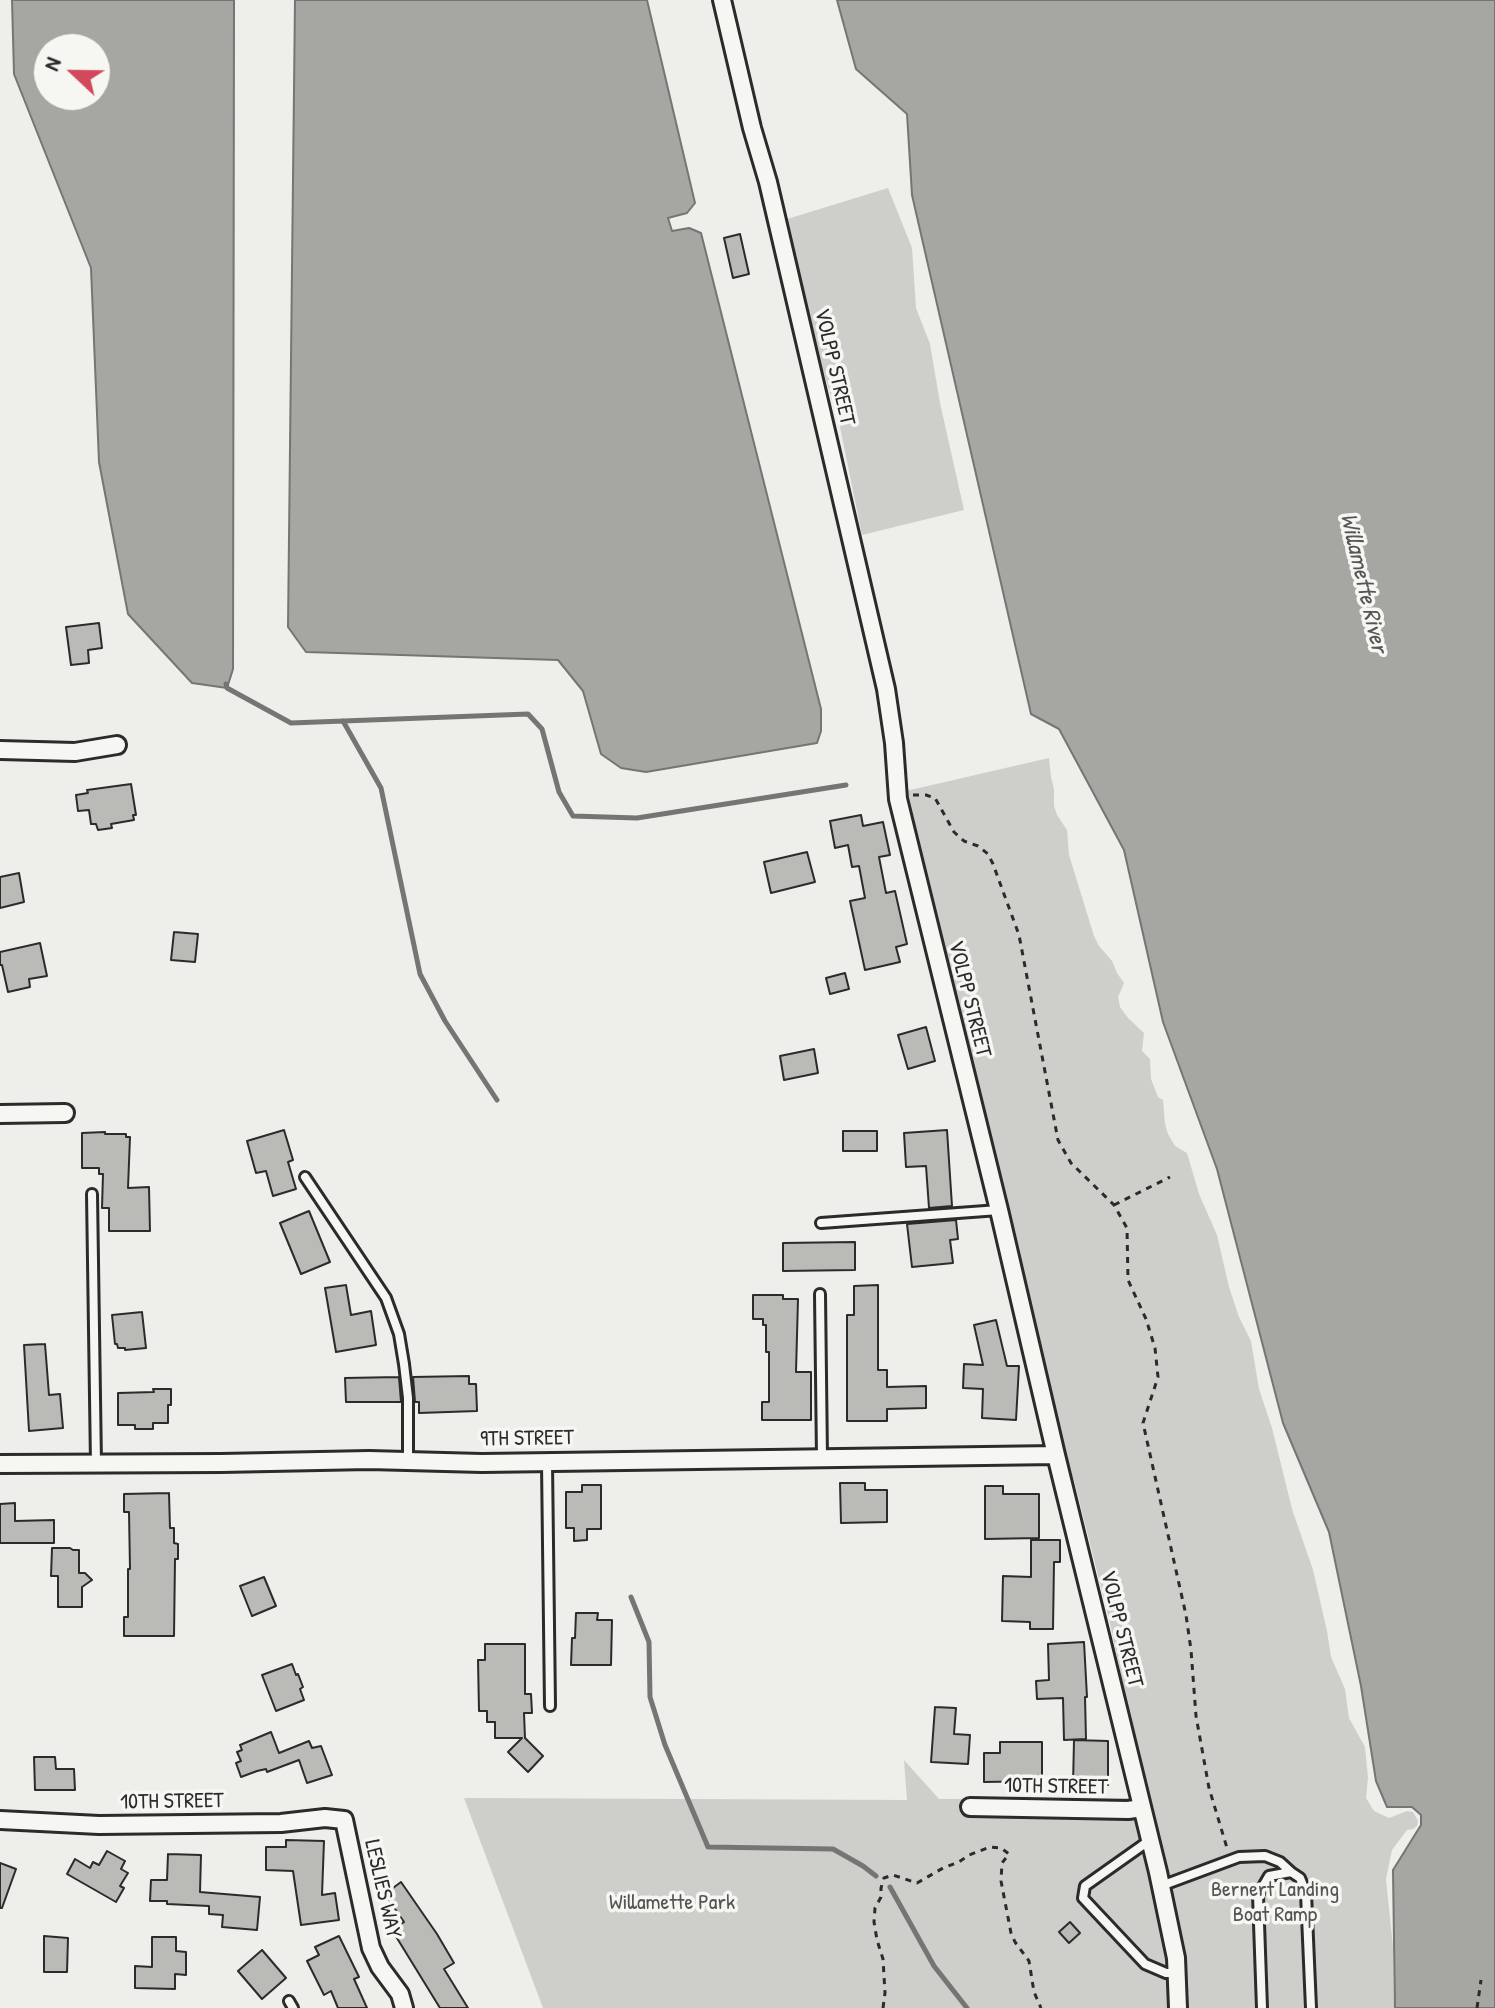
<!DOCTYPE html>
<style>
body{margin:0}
#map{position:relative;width:1495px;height:2008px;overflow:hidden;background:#eeeeea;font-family:"Patrick Hand",sans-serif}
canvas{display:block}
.north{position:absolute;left:32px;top:32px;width:80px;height:80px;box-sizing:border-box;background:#f6f6f2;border:2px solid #a5a5a2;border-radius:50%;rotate:292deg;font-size:22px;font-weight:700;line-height:32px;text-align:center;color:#2b2b2b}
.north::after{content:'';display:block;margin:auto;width:28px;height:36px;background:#d1495b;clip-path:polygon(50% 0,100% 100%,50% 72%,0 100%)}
</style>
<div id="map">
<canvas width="1495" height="2008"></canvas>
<div class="north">N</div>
</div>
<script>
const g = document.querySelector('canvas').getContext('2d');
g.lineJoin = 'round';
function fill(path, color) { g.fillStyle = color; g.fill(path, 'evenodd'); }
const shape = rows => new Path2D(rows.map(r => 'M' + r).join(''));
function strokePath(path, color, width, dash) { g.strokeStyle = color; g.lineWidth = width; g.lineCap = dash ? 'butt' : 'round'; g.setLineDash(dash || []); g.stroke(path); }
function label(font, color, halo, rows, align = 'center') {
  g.font = font + ' "Patrick Hand",sans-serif'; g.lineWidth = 7; g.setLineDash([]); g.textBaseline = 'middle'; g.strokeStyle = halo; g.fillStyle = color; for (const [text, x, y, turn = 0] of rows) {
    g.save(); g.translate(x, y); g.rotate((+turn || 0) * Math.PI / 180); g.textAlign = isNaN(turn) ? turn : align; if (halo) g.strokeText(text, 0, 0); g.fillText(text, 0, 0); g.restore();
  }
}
const green = shape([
 [888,188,912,248,916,308,930,344,940,403,964,510,862,535,840,427,812,333,784,220],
 [1049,758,1051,777,1054,789,1054,806,1057,815,1067,830,1069,855,1094,936,1099,946,1112,961,1117,973,1124,983,1118,997,1120,1007,1128,1018,1144,1033,1142,1051,1150,1059,1151,1079,1158,1097,1163,1100,1165,1124,1168,1134,1175,1146,1187,1153,1199,1194,1217,1235,1229,1287,1239,1317,1251,1341,1259,1389,1272,1428,1292,1509,1313,1570,1327,1631,1331,1657,1345,1689,1349,1718,1365,1747,1368,1778,1366,1798,1374,1811,1389,1818,1407,1811,1413,1812,1418,1821,1417,1826,1413,1829,1407,1830,1392,1850,1386,1879,1393,1947,1394,2008,543,2008,464,1798,907,1800,904,1760,939,1799,1147,1798,1110,1623,1074,1480,1057,1445,1041,1350,965,1045,906,791]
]);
const water = shape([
 [12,0,234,0,233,669,227,688,192,683,128,614,99,462,91,268,14,74,12,0],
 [48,48,96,48,96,96,48,96,48,48],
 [295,0,647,0,695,203,687,213,668,218,672,231,689,228,701,233,821,709,821,731,817,743,646,772,621,768,601,754,583,691,558,660,306,652,288,627,295,0],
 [837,0,1495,0,1495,2008,1395,2008,1393,1870,1421,1825,1421,1815,1412,1807,1387,1807,1376,1781,1361,1686,1329,1532,1283,1423,1217,1169,1163,1022,1124,850,1059,729,1031,714,912,195,907,114,856,69,837,0]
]);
const stream = shape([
 [226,684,227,688,291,723,528,714,542,729,559,792,573,816,637,818,846,785],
 [343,721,381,788,420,974,445,1021,497,1100],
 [631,1597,649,1642,650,1697,665,1745,708,1847,833,1849,863,1866,876,1876],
 [890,1887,934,1966,967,2008]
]);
const building = shape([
 [740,234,749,274,733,278,724,238,740,234],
 [99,623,102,648,88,650,89,663,71,665,66,627,99,623],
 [131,784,136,815,133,815,134,820,111,824,112,828,98,830,96,824,91,824,89,810,78,811,76,795,88,793,87,790,131,784],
 [861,815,863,826,883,822,890,855,879,857,886,893,895,891,907,944,896,947,900,962,865,970,850,901,865,898,859,866,852,867,848,845,835,848,830,821,861,815],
 [807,852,815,882,771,893,764,862,807,852],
 [19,873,24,902,0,908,0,877,19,873],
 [174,932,198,934,195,962,171,960,174,932],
 [40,943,47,976,29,979,30,987,8,992,2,965,0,965,0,952,40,943],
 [845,973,849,989,830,994,826,978,845,973],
 [926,1027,935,1061,908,1069,898,1035,926,1027],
 [814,1049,818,1073,784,1080,780,1056,814,1049],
 [284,1130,293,1160,288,1162,296,1189,273,1196,266,1171,256,1173,247,1141,284,1130],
 [947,1130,952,1206,929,1208,926,1166,906,1167,904,1133,947,1130],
 [843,1131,877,1131,877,1151,843,1151,843,1131],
 [105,1132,105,1134,126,1134,126,1137,130,1137,128,1188,149,1187,150,1231,109,1231,109,1208,102,1208,103,1174,99,1174,99,1168,82,1168,82,1133,105,1132],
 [309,1211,330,1262,301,1274,280,1223,309,1211],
 [956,1220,958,1239,950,1240,953,1263,912,1267,907,1224,956,1220],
 [855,1242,855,1270,783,1271,783,1243,855,1242],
 [346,1285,351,1315,371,1311,376,1345,336,1352,325,1288,346,1285],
 [878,1285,878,1370,887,1370,887,1387,926,1386,926,1408,887,1409,887,1421,847,1421,847,1315,854,1315,854,1286,878,1285],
 [753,1295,783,1295,783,1299,798,1299,796,1372,811,1372,811,1420,762,1420,762,1402,769,1402,769,1352,766,1352,766,1325,763,1325,763,1319,753,1319,753,1295],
 [142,1312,146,1348,125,1350,125,1348,118,1348,117,1344,115,1344,112,1315,142,1312],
 [996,1320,1007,1366,1019,1366,1016,1420,982,1418,983,1389,963,1388,964,1364,983,1365,974,1325,996,1320],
 [45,1344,49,1395,60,1394,63,1428,29,1431,24,1345,45,1344],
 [469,1376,469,1384,476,1384,477,1411,419,1413,419,1402,415,1402,413,1377,469,1376],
 [399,1377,401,1402,346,1402,345,1378,399,1377],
 [153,1389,171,1389,171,1405,168,1405,168,1423,153,1423,153,1429,135,1429,135,1425,118,1425,118,1393,154,1392,153,1389],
 [840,1483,865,1483,865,1490,887,1490,887,1522,841,1523,840,1483],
 [582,1485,601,1485,601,1529,587,1529,587,1540,574,1541,574,1528,566,1528,566,1492,582,1492,582,1485],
 [985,1486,1003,1486,1003,1494,1039,1494,1039,1538,985,1539,985,1486],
 [169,1493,170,1528,174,1528,174,1543,178,1544,178,1559,175,1559,174,1636,124,1636,124,1617,128,1617,128,1569,130,1569,129,1512,124,1512,124,1494,169,1493],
 [15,1503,15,1521,54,1520,54,1543,0,1543,0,1504,15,1503],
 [1031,1540,1060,1540,1060,1562,1054,1562,1053,1629,1030,1629,1030,1622,1002,1621,1003,1576,1031,1577,1031,1540],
 [52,1548,70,1548,73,1550,79,1550,79,1573,85,1573,92,1580,82,1587,82,1607,58,1607,58,1576,51,1576,52,1548],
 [264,1577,276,1606,252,1616,240,1586,264,1577],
 [576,1613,598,1613,597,1620,612,1620,611,1665,571,1665,572,1638,575,1638,576,1613],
 [1084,1642,1087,1697,1085,1697,1086,1739,1064,1740,1063,1698,1037,1699,1036,1681,1049,1680,1048,1644,1084,1642],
 [485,1644,525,1644,525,1694,531,1694,532,1713,524,1713,525,1738,543,1756,528,1772,508,1752,522,1738,495,1738,495,1722,487,1722,487,1711,479,1711,478,1660,485,1660,485,1644],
 [292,1664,296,1675,298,1674,303,1687,300,1689,304,1700,276,1711,262,1675,292,1664],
 [935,1707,956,1708,954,1734,970,1735,968,1764,931,1762,935,1707],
 [271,1732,279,1753,309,1741,312,1748,321,1746,332,1775,307,1783,299,1760,267,1772,266,1769,257,1771,241,1777,236,1763,241,1761,237,1752,242,1750,240,1745,271,1732],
 [1074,1740,1108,1741,1108,1785,1073,1785,1074,1740],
 [1000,1742,1042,1742,1042,1781,984,1782,984,1753,1000,1753,1000,1742],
 [34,1757,55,1757,56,1769,74,1769,75,1790,35,1790,34,1757],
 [286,1840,324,1841,322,1895,335,1893,339,1920,301,1925,293,1871,266,1870,266,1847,286,1847,286,1840],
 [107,1851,125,1861,121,1869,128,1873,120,1886,124,1888,116,1902,67,1874,75,1859,90,1868,93,1862,99,1865,107,1851],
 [168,1854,201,1855,200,1892,260,1897,257,1930,222,1927,223,1915,209,1914,209,1906,167,1904,167,1901,150,1901,151,1880,167,1880,168,1854],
 [0,1863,16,1869,2,1908,0,1908,0,1863],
 [401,1882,437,1934,454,1963,444,1969,468,2008,440,2008,392,1930,404,1922,385,1894,401,1882],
 [1070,1922,1080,1933,1069,1943,1059,1932,1070,1922],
 [44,1936,68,1938,67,1972,44,1972,44,1936],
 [339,1936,359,1977,354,1979,367,2008,338,2008,331,1991,324,1995,307,1961,319,1955,315,1947,339,1936],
 [152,1937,176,1937,176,1951,186,1952,186,1975,175,1974,175,1989,135,1988,135,1966,152,1967,152,1937],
 [262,1950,286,1978,262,1999,238,1971,262,1950]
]);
const path = shape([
 [913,795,926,795,935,798,954,832,964,841,978,846,988,854,993,864,1019,935,1058,1140,1071,1163,1114,1205,1127,1228,1128,1280,1146,1319,1155,1348,1158,1377,1143,1423,1186,1615,1191,1650,1196,1716,1209,1788,1227,1848],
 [1114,1205,1170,1177],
 [883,2008,885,1993,883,1959,877,1940,874,1922,875,1908,881,1897,881,1888,884,1878,893,1875,917,1883,943,1868,959,1862,969,1855,990,1847,1001,1848,1009,1854,1002,1863,1001,1881,1011,1933,1015,1942,1029,1961,1034,1992,1041,2008],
 [1477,2008,1481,1980]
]);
const service = shape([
 [305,1177,386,1298,399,1334,404,1364,408,1398,408,1460],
 [92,1194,96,1464],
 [821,1223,999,1210],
 [820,1294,822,1458],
 [547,1463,550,1706],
 [1150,1840,1085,1886,1083,1898,1145,1964,1166,1973,1176,1973],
 [1161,1886,1239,1857,1265,1856,1280,1862,1291,1872],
 [289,2001,293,2008],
 [1262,2008,1258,1895,1269,1876,1291,1872,1300,1878,1306,1893,1311,2008]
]);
const minor = shape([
 [722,0,752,128,768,182,886,689,894,743,898,799,999,1210,1056,1455,1158,1872,1176,1958,1178,2008],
 [0,750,75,752,117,745],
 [0,1114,65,1113],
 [0,1464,221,1463,369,1460,482,1463,1056,1455],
 [970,1807,1128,1810,1142,1808],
 [0,1820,99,1825,281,1823,325,1818,344,1820,371,1948,380,1967,400,1994,404,2008]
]);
const streetNames = [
 ["VOLPP STREET",834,367,77],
 ["VOLPP STREET",969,999,76],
 ["9TH STREET",527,1439,-1],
 ["VOLPP STREET",1121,1629,76],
 ["10TH STREET",1056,1787,1],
 ["10TH STREET",172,1802,-1],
 ["LESLIES WAY",382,1889,77]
];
const parkNames = [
 ["Bernert Landing",1275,1890],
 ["Boat Ramp",1275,1915],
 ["Willamette Park",672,1903]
];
const waterNames = [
 ["Willamette River",1363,583,77]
];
fill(green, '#cececa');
fill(water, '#a6a6a3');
strokePath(water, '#757573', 2);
strokePath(stream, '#757573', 5);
fill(building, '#babab7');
strokePath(building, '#2b2b2b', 2);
strokePath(service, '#2b2b2b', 14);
strokePath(minor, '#2b2b2b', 22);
strokePath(path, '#2b2b2b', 3, [6, 6]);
strokePath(service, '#f6f6f2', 8);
strokePath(minor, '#f6f6f2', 16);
label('22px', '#2b2b2b', '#f6f6f2', streetNames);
label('22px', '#545453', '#f6f6f2', parkNames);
label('italic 24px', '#565655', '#f6f6f2', waterNames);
</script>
